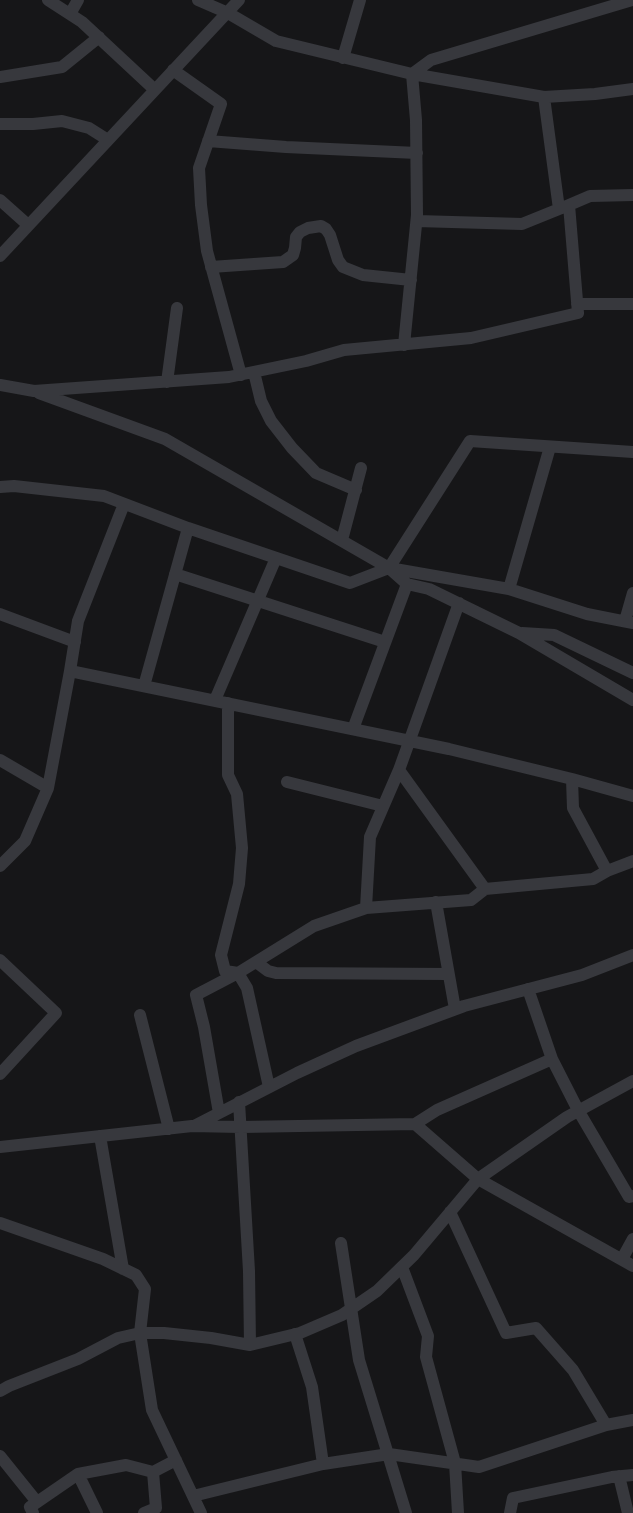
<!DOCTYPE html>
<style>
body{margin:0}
canvas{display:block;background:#161618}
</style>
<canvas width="633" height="1513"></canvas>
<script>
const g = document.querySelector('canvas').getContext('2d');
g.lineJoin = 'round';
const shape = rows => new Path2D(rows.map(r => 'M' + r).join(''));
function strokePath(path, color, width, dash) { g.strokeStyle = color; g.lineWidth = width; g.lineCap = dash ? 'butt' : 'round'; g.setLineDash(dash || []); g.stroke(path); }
const street = shape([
 [48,0,82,22,155,90],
 [198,0,228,13,276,41,412,74,416,120,417,215,404,345],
 [70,14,78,0],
 [343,58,360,0],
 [173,70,221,104,199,168,201,205,207,251,241,375],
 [412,74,431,60,632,0],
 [412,74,544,97,595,94,633,89],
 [0,77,62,67,99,37],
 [544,97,559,209],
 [0,124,33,124,62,121,89,128,108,140],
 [208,141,286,147,417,153],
 [0,200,28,225],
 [417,221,522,224,569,205],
 [0,256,239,0],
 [211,267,283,262,293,255,295,248,296,237,300,232,308,228,321,226,326,229,330,235,338,260,343,267,363,275,411,280],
 [577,304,633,304],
 [254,372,261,401,271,421,292,448,316,473,356,490],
 [167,382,177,308],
 [0,385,34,391,229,377,306,361,344,350,471,338,578,313,569,205,590,196,633,195],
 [39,393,165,439,389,568,407,584,429,589,519,633,633,700],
 [0,487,14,486,104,496,188,528,350,583,389,568,509,589,587,614,633,623],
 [124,504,78,621,70,671,449,749,572,779,633,796],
 [342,540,361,468],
 [389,568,470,441,633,452],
 [175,574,385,642],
 [509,589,550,447],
 [459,603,399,770,485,889,593,879,607,871],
 [0,614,75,642],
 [625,621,633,593],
 [522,633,554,635,633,673],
 [144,686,188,528],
 [215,700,276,558],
 [228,703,228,775,237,794,242,848,239,884,221,955,225,971,238,973,314,926,366,908,370,837,399,770],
 [353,729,407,584],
 [0,760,48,788],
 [572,779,573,808,607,871,633,861],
 [287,782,383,806],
 [0,866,25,841,48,788,70,671],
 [436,902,455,1009],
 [366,908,471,900,485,889],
 [0,960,56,1013,0,1074],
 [256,962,268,971,276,973,448,974],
 [528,989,552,1059,578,1110,629,1197,633,1196],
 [140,1015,169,1129],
 [239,1102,249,1271,250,1345],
 [219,1113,204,1027,196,995,238,973,247,988,269,1087],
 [415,1124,437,1110,552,1059],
 [194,1126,297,1073,356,1046,464,1006,582,975,633,955],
 [100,1136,123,1269],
 [0,1147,192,1126,241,1127,415,1124,478,1179,633,1266],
 [0,1223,103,1259,136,1275,145,1289,140,1333,152,1410,201,1513],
 [341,1243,359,1360,406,1513],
 [622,1259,633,1239],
 [402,1267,428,1336,426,1357,455,1463,458,1513],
 [0,1391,9,1386,78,1359,118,1338,140,1333,164,1333,211,1338,250,1345,300,1333,342,1315,377,1291,414,1255,478,1179,567,1117,633,1081],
 [606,1425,633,1420],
 [0,1456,37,1502],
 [323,1464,389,1454,479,1467,606,1425,573,1370,536,1328,506,1333,450,1212],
 [619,1476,628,1513],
 [193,1496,323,1464,312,1387,295,1334],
 [33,1513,30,1507,78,1474],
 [97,1513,78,1474,126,1465,153,1472],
 [144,1513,156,1508,153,1472,176,1460],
 [510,1513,513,1498,612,1477,633,1475]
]);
strokePath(street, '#37383d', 12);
</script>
